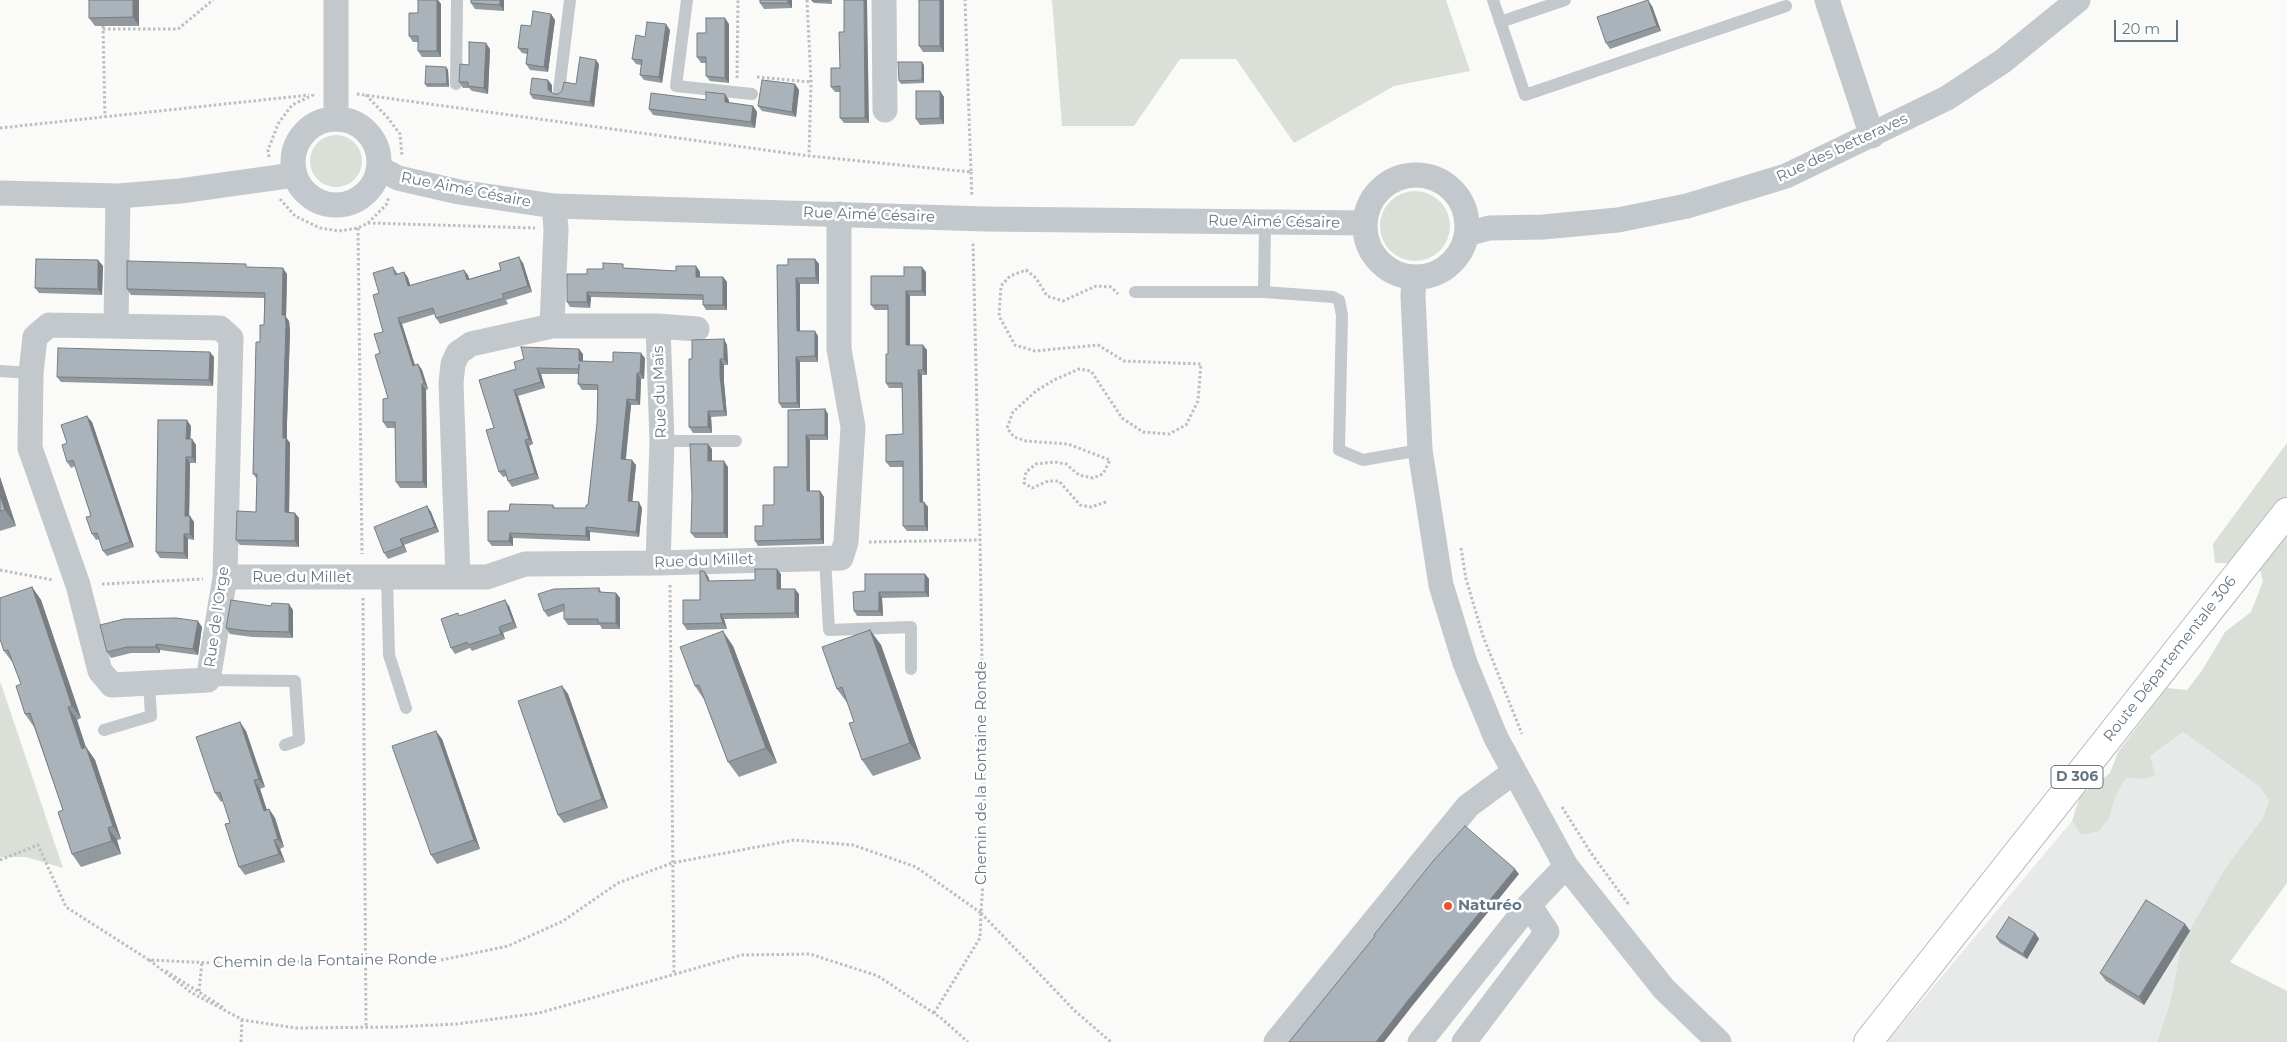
<!DOCTYPE html>
<html>
<head>
<meta charset="utf-8">
<style>
	body { margin:0 }
	#map { position:relative; width:2287px; height:1042px; overflow:hidden; background:#fafaf8; font-family:Montserrat,sans-serif }
	canvas { display:block }
	.scale { position:absolute; left:2114px; top:20px; width:64px; height:22px; box-sizing:border-box; border:2px solid #657683; border-top:0; padding-left:6px; font-size:15px; line-height:18px; white-space:nowrap; color:#657683; -webkit-text-stroke:4px #fff; paint-order:stroke }
</style>
</head>
<body>
<div id="map">
<canvas width="2287" height="1042"></canvas>
<div class="scale">20 m</div>
</div>
<script>
const c = document.querySelector('canvas').getContext('2d');
c.lineJoin = 'round';
function fill(path, color) { c.fillStyle = color; c.fill(path, 'evenodd'); }
const shape = rows => new Path2D(rows.map(r => 'M' + r).join(''));
function strokePath(path, color, width, dash) { c.strokeStyle = color; c.lineWidth = width; c.lineCap = dash ? 'butt' : 'round'; c.setLineDash(dash || []); c.stroke(path); }
function label(font, color, halo, rows, align = 'center') {
  c.font = font + ' Montserrat,sans-serif'; c.lineWidth = 5; c.setLineDash([]); c.textBaseline = 'middle'; c.strokeStyle = halo; c.fillStyle = color; for (const [text, x, y, turn = 0] of rows) {
    c.save(); c.translate(x, y); c.rotate((+turn || 0) * Math.PI / 180); c.textAlign = isNaN(turn) ? turn : align; if (halo) c.strokeText(text, 0, 0); c.fillText(text, 0, 0); c.restore();
  }
}
fill(shape([
	[2183,732,2260,787,2269,800,2263,818,2182,944,2169,1006,2157,1042,1887,1042,2072,821,2081,835,2109,818,2115,798,2126,778,2145,779,2150,756]
]), '#e8e9e9');
fill(shape([
	[1052,0,1446,0,1470,71,1394,86,1294,143,1236,59,1180,59,1134,126,1062,126],
	'310 161a26 26 0 1 1 52 0a26 26 0 1 1-52 0Z',
	'1380 226a35 35 0 1 1 70 0a35 35 0 1 1-70 0Z',
	[2287,443,2287,883,2230,962,2287,991,2287,1042,2157,1042,2169,1006,2182,944,2225,869,2263,818,2269,800,2260,787,2183,732,2150,756,2155,775,2145,779,2126,778,2115,798,2109,818,2099,831,2081,835,2072,821,2080,796,2110,773,2118,752,2167,688,2187,690,2201,672,2225,632,2251,612,2263,581,2258,563,2215,563,2213,544],
	[0,681,63,868,26,857,0,857]
]), '#dadfd7');
const primary = shape([
	[1868,1042,2287,512]
]);
strokePath(primary, '#b5babe', 30);
strokePath(shape([
	[807,0,811,82,809,156],
	[103,26,105,117],
	[103,29,178,29,213,0],
	[757,77,811,82],
	[737,78,738,0],
	[357,94,809,156,971,172,965,0],
	[366,95,388,118,400,134,402,156],
	[0,128,309,95],
	[269,157,268,150,278,124,292,105,313,95,313,93],
	[971,172,972,197],
	[280,199,295,216,320,228,339,231,358,228,368,223,386,205,389,197],
	[368,223,535,228],
	[358,228,362,554],
	[1106,502,1091,507,1080,505,1059,481,1048,481,1032,488,1024,483,1026,472,1036,464,1055,462,1066,464,1079,475,1093,478,1103,474,1110,460,1068,444,1026,441,1014,437,1007,428,1013,412,1036,391,1054,380,1079,369,1091,371,1122,418,1143,432,1169,434,1186,425,1198,401,1201,364,1124,361,1098,345,1035,351,1015,345,999,316,1001,286,1010,276,1026,270,1036,278,1047,296,1063,301,1096,286,1111,287,1118,294],
	[869,542,980,540,973,241],
	[1461,548,1466,579,1483,636,1522,734],
	[0,570,53,580],
	[102,584,203,579],
	[670,585,674,975],
	[363,598,366,1027],
	[1562,807,1591,853,1629,905],
	[0,860,38,845,66,907,149,960,255,965,318,960,432,962,508,946,563,921,618,883,672,863,794,840,853,845,916,867,981,913,985,847,980,540],
	[981,913,1075,1011,1111,1042],
	[149,960,192,993,243,1020,296,1028,393,1027,457,1024,539,1013,742,955,810,954,878,976,941,1018,968,1042],
	[166,971,224,1008],
	[199,991,202,962],
	[934,1013,980,938,981,914],
	[241,1042,242,1019]
]), '#bbbfc2', 3, [2.5, 2.5]);
strokePath(shape([
	[687,0,676,86,752,94],
	[1493,0,1525,95,1786,6],
	[1500,22,1565,0],
	[456,84,457,0],
	[559,91,570,0],
	[1135,292,1264,292,1333,297,1339,300,1342,315,1339,450,1363,460,1420,450],
	[1264,292,1265,222],
	[0,371,31,373],
	[662,441,736,441],
	[825,558,829,630,911,627,911,669],
	[387,578,389,655,406,708],
	[208,680,295,681,299,740,285,745],
	[104,730,151,716,149,683]
]), '#c3c8cc', 12);
strokePath(shape([
	[336,0,336,119],
	[884,0,885,110],
	[1827,0,1872,136],
	'293 162a43 43 0 1 1 86 0a43 43 0 1 1-86 0Z',
	[379,168,398,178,459,192,554,206,986,219,1365,223],
	'1365 226a51 51 0 1 1 102 0a51 51 0 1 1-102 0Z',
	[0,193,118,196,180,191,294,175],
	[1467,234,1489,228,1543,227,1618,220,1687,206,1786,176,1947,98,2003,61,2078,0],
	[1414,277,1413,296,1420,450,1441,585,1465,663,1496,738,1566,866,1664,989,1719,1042],
	[49,325,220,328,231,338,225,577,208,680,112,685,100,671,78,585,30,448,31,373,35,337,49,325],
	[116,326,118,196],
	[552,326,556,229,554,206],
	[658,326,697,329],
	[225,577,487,577,525,564,658,563,841,558,846,542,853,427,839,349,839,214],
	[458,577,451,383,453,364,458,353,471,344,552,326,658,326,662,441,658,563],
	[1276,1042,1468,806,1514,772],
	[1420,1042,1529,905,1566,866],
	[1464,1042,1547,932,1529,905]
]), '#c3c8cc', 25);
strokePath(primary, '#fff', 28);
fill(shape([
	[139,0,139,26,95,26,89,18],
	[418,0,438,0,441,4,441,57,422,57,418,51,418,42,413,42,409,36,418,13],
	[504,0,504,11,475,9,471,3],
	[792,0,792,8,764,9,760,3],
	[832,0,832,4,814,3,812,1],
	[919,0,944,0,944,52,923,52,919,46],
	[1652,6,1661,31,1610,49,1606,43],
	[551,14,555,20,548,72,530,70,526,64,527,54,522,53,518,48,531,26],
	[729,24,729,83,710,81,706,76,706,63,701,63,697,57,706,33],
	[670,30,662,83,644,80,640,75,641,65,636,64,632,59,645,37],
	[490,49,488,94,472,91,469,88,463,88,459,82,469,65],
	[599,64,594,107,533,99,530,94,552,85,552,92,554,94,558,94,576,84],
	[924,65,924,83,901,84,899,81],
	[446,67,448,70,449,87,427,87,425,84],
	[831,68,869,123,844,123,840,118,840,92,835,92,831,87],
	[795,84,799,90,796,117,762,111,758,106],
	[940,91,944,97,944,124,920,125,916,119],
	[706,100,729,100,729,103,753,106,757,112,755,128,653,115,649,109],
	[815,259,819,264,819,284,800,284,800,331,818,336,818,362,800,362,800,408,782,408,779,403,788,265],
	[98,260,103,266,102,295,39,293,35,288],
	[523,263,532,292,506,300,508,304,440,324,436,318,435,314,402,324,415,365,418,364,422,370,428,389,426,390,427,488,400,488,396,482,395,428,387,428,383,422,388,398,380,353,383,332,379,293,393,267,398,274,404,272,408,278,410,285,468,275,469,279],
	[696,266,700,272,700,277,723,277,727,282,727,310,706,310,703,305,703,300,591,297,590,308,570,307,567,302,587,274,627,268,676,271],
	[248,267,287,274,286,317,289,321,290,331,287,423,287,439,290,443,289,512,299,518,299,547,240,545,236,540,256,512,257,479,253,474,260,342,264,325,264,298,131,295,127,289],
	[926,272,926,296,910,296,910,345,927,350,927,375,922,375,922,414,923,502,924,502,928,507,928,531,907,531,903,526,903,467,890,467,886,462,903,434,902,388,889,388,886,383,888,354,888,310,875,310,871,305,904,276],
	[724,339,727,345,728,365,724,365,724,382,727,416,711,417,712,433,693,433,689,427],
	[583,354,583,361,613,362,645,358,644,379,641,379,640,405,631,405,626,459,636,465,632,501,642,508,639,537,590,532,590,541,513,538,513,546,492,546,488,541,509,511,553,505,555,508,586,508,588,505,597,423,597,390,582,390,578,384,579,374,541,374,545,388,518,396,533,444,529,446,539,479,512,487,508,481,506,476,503,477,499,472,494,428,479,380],
	[214,357,213,386,61,382,57,377],
	[825,409,828,414,828,440,810,440,810,491,820,491,824,497,824,544,758,546,755,541,763,526,774,505,788,467,788,410],
	[92,422,134,547,107,556,103,551,99,539,96,540,92,534,91,516,75,466,71,468,67,462,67,443],
	[191,426,190,439,192,439,196,445,196,463,190,463,189,516,194,522,194,540,188,539,188,559,160,558,156,552],
	[712,449,712,461,728,467,728,538,695,538,691,533],
	[0,477,16,526,0,531],
	[427,506,431,512,439,532,404,545,407,552,388,559,384,553],
	[781,574,781,589,799,594,799,618,724,619,727,629,687,630,683,624,700,600,708,576,709,581,755,580],
	[925,574,929,579,929,597,882,598,883,616,857,616,854,611,865,591],
	[32,587,41,600,81,718,77,720,86,747,95,760,121,839,117,840,121,854,81,867,72,854,63,810,34,727,25,714,21,684,13,663,4,651],
	[599,588,602,593,616,593,620,598,620,629,602,629,600,625,568,625,564,619,564,611,548,617,544,611],
	[509,606,517,628,503,633,505,639,472,651,470,648,455,654,451,648,459,616],
	[293,610,293,638,252,637,230,634,226,628],
	[202,627,198,655,160,650,160,653,131,653,111,658,107,652],
	[870,630,881,645,921,759,873,776,862,760,854,722,848,704,837,689],
	[733,646,777,763,739,777,728,762,705,701,695,686],
	[562,686,568,694,608,808,564,823,558,815],
	[246,731,265,787,260,789,267,810,269,809,275,818,284,847,280,849,285,862,245,875,239,867,230,823,223,801,221,802,215,793],
	[442,739,480,849,437,864,431,855],
	[2185,924,2190,931,2144,1005,2106,981,2100,973],
	[2035,933,2039,939,2027,959,2000,943,1996,937]
]), '#929a9f');
fill(shape([
	[133,0,139,0,139,26,133,17],
	[437,0,438,0,441,4,441,57,437,51],
	[500,0,504,0,504,11,500,5],
	[788,0,792,0,792,8,788,3],
	[864,0,867,0,869,123,865,118],
	[940,0,944,0,944,52,940,46],
	[1648,0,1652,6,1661,31,1657,26],
	[551,14,555,20,548,72,544,67],
	[725,18,729,24,729,83,725,78],
	[666,24,670,30,662,83,659,77],
	[486,43,490,49,488,94,484,88],
	[596,60,599,64,594,107,590,102],
	[922,62,924,65,924,83,922,80],
	[446,67,448,70,449,87,447,84],
	[548,80,552,85,552,95,548,90],
	[795,84,799,90,796,117,792,112],
	[940,91,944,97,944,124,940,118],
	[725,94,729,100,729,108,725,102],
	[753,106,757,112,755,128,751,122],
	[519,257,523,263,532,292,528,286],
	[815,259,819,264,819,284,816,278],
	[98,260,103,266,102,295,98,289],
	[696,266,700,272,700,282,696,277],
	[922,267,926,272,926,296,922,291],
	[283,268,287,274,286,317,289,321,290,331,287,423,287,439,290,443,289,518,285,512,283,438,282,315],
	[464,270,468,275,471,286,467,280],
	[404,272,408,278,412,291,408,286],
	[723,277,727,282,727,310,723,305],
	[796,278,800,284,800,336,797,331],
	[906,291,910,296,910,350,906,345],
	[587,292,591,297,590,308,587,302],
	[398,318,402,324,417,372,413,366],
	[815,331,818,336,818,362,815,356],
	[724,339,727,345,728,365,724,359],
	[923,345,927,350,927,375,923,370],
	[579,349,583,354,583,366,579,361],
	[210,352,214,357,213,386,209,380],
	[641,353,645,358,644,379,640,373],
	[796,357,800,362,800,408,797,403],
	[720,359,724,365,724,382,727,416,724,411,720,376],
	[418,364,422,370,428,389,424,383],
	[537,368,541,374,545,388,541,382],
	[918,370,922,375,923,507,920,502],
	[637,373,641,379,640,405,636,400],
	[422,384,426,390,427,488,423,482],
	[514,390,518,396,533,444,529,439],
	[627,399,631,405,625,464,621,459],
	[825,409,828,414,828,440,825,435],
	[708,411,711,417,712,433,708,427],
	[87,416,92,422,134,547,130,542],
	[187,420,191,426,190,445,186,439],
	[806,435,810,440,810,497,807,491],
	[192,439,196,445,196,463,192,457],
	[525,440,529,446,539,479,535,473],
	[708,444,712,449,712,467,708,461],
	[186,457,190,463,189,522,185,516],
	[632,460,636,465,632,506,628,501],
	[724,461,728,467,728,538,724,533],
	[0,477,16,526,5,510,0,495],
	[820,491,824,497,824,544,821,539],
	[639,502,642,508,639,537,636,532],
	[924,502,928,507,928,531,925,526],
	[427,506,431,512,439,532,435,527],
	[295,513,299,518,299,547,295,541],
	[190,516,194,522,194,540,190,534],
	[586,527,590,532,590,541,586,536],
	[510,533,513,538,513,546,509,541],
	[184,534,188,539,188,559,184,553],
	[400,539,404,545,407,552,403,546],
	[777,569,781,574,781,594,777,589],
	[704,571,708,576,711,586,708,581],
	[925,574,929,579,929,597,925,592],
	[32,587,41,600,81,718,72,706],
	[795,589,799,594,799,618,795,613],
	[879,592,882,598,883,616,879,611],
	[616,593,620,598,620,629,616,623],
	[505,600,509,606,517,628,513,622],
	[289,604,293,610,293,638,289,632],
	[720,614,724,619,727,629,723,623],
	[198,621,202,627,198,655,193,649],
	[499,627,503,633,505,639,501,634],
	[870,630,881,645,921,759,910,743],
	[723,631,733,646,777,763,766,748],
	[156,644,160,650,160,653,156,647],
	[562,686,568,694,608,808,602,799],
	[68,707,77,720,90,761,82,749],
	[240,722,246,731,265,787,259,779],
	[436,731,442,739,480,849,474,840],
	[86,747,95,760,121,839,113,826],
	[254,780,260,789,270,820,264,811],
	[269,809,275,818,284,847,278,839],
	[108,828,117,840,121,854,112,841],
	[274,840,280,849,285,862,279,854],
	[1515,869,1519,874,1413,1005,1384,1042,1376,1042,1409,999],
	[2185,924,2190,931,2144,1005,2139,997],
	[2035,933,2039,939,2027,959,2023,954]
]), '#777d82');
const building = shape([
	[89,0,133,0,133,17,89,18,89,0],
	[418,0,437,0,437,51,418,51,418,36,409,36,409,13,418,13,418,0],
	[471,0,500,0,500,5,471,3,471,0],
	[760,0,788,0,788,3,760,3,760,0],
	[812,0,830,0,830,1,812,1,812,0],
	[844,0,864,0,865,118,840,118,840,86,831,87,831,68,840,68,839,32,844,32,844,0],
	[919,0,940,0,940,46,919,46,919,0],
	[1648,0,1657,26,1606,43,1597,17,1648,0],
	[533,11,551,14,544,67,526,64,528,49,518,48,521,25,531,26,533,11],
	[706,18,725,18,725,78,706,76,706,57,697,57,697,33,706,33,706,18],
	[647,22,666,24,659,77,640,75,642,60,632,59,636,35,645,37,647,22],
	[469,42,486,43,484,88,468,86,468,82,459,82,460,64,469,65,469,42],
	[580,57,596,60,590,102,530,94,532,78,548,80,548,90,554,94,558,94,562,91,564,82,576,84,580,57],
	[898,62,922,62,922,80,899,81,898,62],
	[426,66,446,67,447,84,425,84,426,66],
	[762,80,795,84,792,112,758,106,762,80],
	[916,91,940,91,940,118,916,119,916,91],
	[706,92,725,94,725,102,753,106,751,122,649,109,651,93,706,100,706,92],
	[519,257,528,286,502,294,504,298,436,318,433,308,398,318,413,366,418,364,424,383,422,384,423,482,396,482,395,422,383,422,383,399,388,398,375,355,380,353,374,334,383,332,373,295,379,293,373,273,393,267,395,275,404,272,408,286,464,270,467,280,501,270,499,263,519,257],
	[36,259,98,260,98,289,35,288,36,259],
	[788,259,815,259,816,278,796,278,797,331,815,331,815,356,796,357,797,403,779,403,777,265,788,265,788,259],
	[127,261,246,264,246,267,283,268,282,315,285,315,286,325,283,418,283,438,286,438,285,512,295,513,295,541,236,540,237,511,256,512,257,474,253,474,256,342,260,342,260,325,264,325,265,293,127,289,127,261],
	[603,263,623,264,623,268,676,271,676,266,696,266,696,277,723,277,723,305,703,305,703,295,587,292,587,302,567,302,567,274,587,274,587,269,603,269,603,263],
	[904,267,922,267,922,291,906,291,906,345,923,345,923,370,918,370,919,409,920,502,924,502,925,526,903,526,903,461,886,462,886,435,903,434,902,383,886,383,886,354,888,354,888,305,871,305,871,276,904,276,904,267],
	[724,339,724,359,720,359,720,376,724,411,708,411,708,427,689,427,689,359,692,359,692,340,724,339],
	[521,347,579,349,579,361,613,362,613,352,641,353,640,373,637,373,636,400,627,399,621,459,632,460,628,501,639,502,636,532,586,527,586,536,510,533,509,541,488,541,488,511,509,511,510,504,553,505,553,508,586,508,586,505,588,505,597,423,598,385,578,384,579,364,579,369,537,368,541,382,514,390,529,439,525,440,535,473,508,481,505,470,499,472,486,430,494,428,479,380,516,369,514,362,524,359,521,347],
	[58,348,210,352,209,380,57,377,58,348],
	[825,409,825,435,806,435,807,491,820,491,821,539,755,541,755,526,763,526,763,505,774,505,774,467,788,467,788,410,825,409],
	[87,416,130,542,103,551,97,533,92,534,86,517,91,516,73,460,67,462,62,445,67,443,61,425,87,416],
	[158,420,187,420,186,439,192,439,192,457,186,457,185,516,190,516,190,534,184,534,184,553,156,552,158,420],
	[690,444,708,444,708,461,724,461,724,533,691,533,692,496,690,444],
	[0,495,5,510,0,511,0,495],
	[427,506,435,527,400,539,403,546,384,553,374,527,427,506],
	[755,569,777,569,777,589,795,589,795,613,720,614,723,623,683,624,683,600,700,600,700,571,704,571,708,581,755,580,755,569],
	[865,574,925,574,925,592,879,592,879,611,854,611,853,592,865,591,865,574],
	[32,587,72,706,68,707,82,749,86,747,113,826,108,828,112,841,72,854,58,812,63,810,30,713,25,714,16,686,21,684,8,650,4,651,0,639,0,598,32,587],
	[599,588,599,592,616,593,616,623,598,623,598,619,564,619,564,604,544,611,538,594,554,589,599,588],
	[231,600,271,606,272,603,289,604,289,632,248,631,226,628,231,600],
	[505,600,513,622,499,627,501,634,468,645,467,642,451,648,441,619,458,613,459,616,505,600],
	[176,618,198,621,193,649,156,644,156,647,127,647,107,652,100,625,124,619,176,618],
	[870,630,910,743,862,760,849,723,854,722,842,687,837,689,822,647,870,630],
	[723,631,766,748,728,762,699,685,695,686,680,647,723,631],
	[562,686,602,799,558,815,518,701,562,686],
	[240,722,259,779,254,780,264,811,269,809,278,839,274,840,279,854,239,867,225,824,230,823,220,792,215,793,196,737,240,722],
	[436,731,474,840,431,855,392,746,436,731],
	[1465,826,1515,869,1409,999,1376,1042,1289,1042,1375,936,1374,935,1434,860,1465,826],
	[2146,900,2185,924,2139,997,2100,973,2146,900],
	[2009,917,2035,933,2023,954,1996,937,2009,917]
]);
fill(building, '#aab3b9');
strokePath(building, '#777d82', 1);
for (const [x, y, r, color] of [
	[1448,906,5,"#e4572e"]
]) { const dot = new Path2D(); dot.arc(x, y, r, 0, 2 * Math.PI); c.fillStyle = color; c.fill(dot); strokePath(dot, '#fff', 2); }
for (const [x, y, w] of [
	[2077,777,52]
]) { const box = new Path2D(); box.roundRect(x - w / 2, y - 11.5, w, 23, 4); c.fillStyle = '#fff'; c.fill(box); strokePath(box, '#657683', 1); }
label('bold 14px', '#657683', null, [
	["D 306",2077,777]
]);
label('15px', '#657683', '#fff', [
	["Rue des betteraves",1842,148,-25],
	["Rue Aimé Césaire",466,190,11],
	["Rue Aimé Césaire",869,215,2],
	["Rue Aimé Césaire",1274,222,1],
	["Rue du Maïs",660,392,-92],
	["Rue du Millet",704,561,-2],
	["Rue du Millet",302,578],
	["Rue de l'Orge",217,617,-82],
	["Route Départementale 306",2170,659,-52],
	["Chemin de la Fontaine Ronde",982,773,-90],
	["Chemin de la Fontaine Ronde",325,961,-1]
]);
label('bold 15px', '#657683', '#fff', [
	["Naturéo",1458,906]
], 'left');
</script>
</body>
</html>
